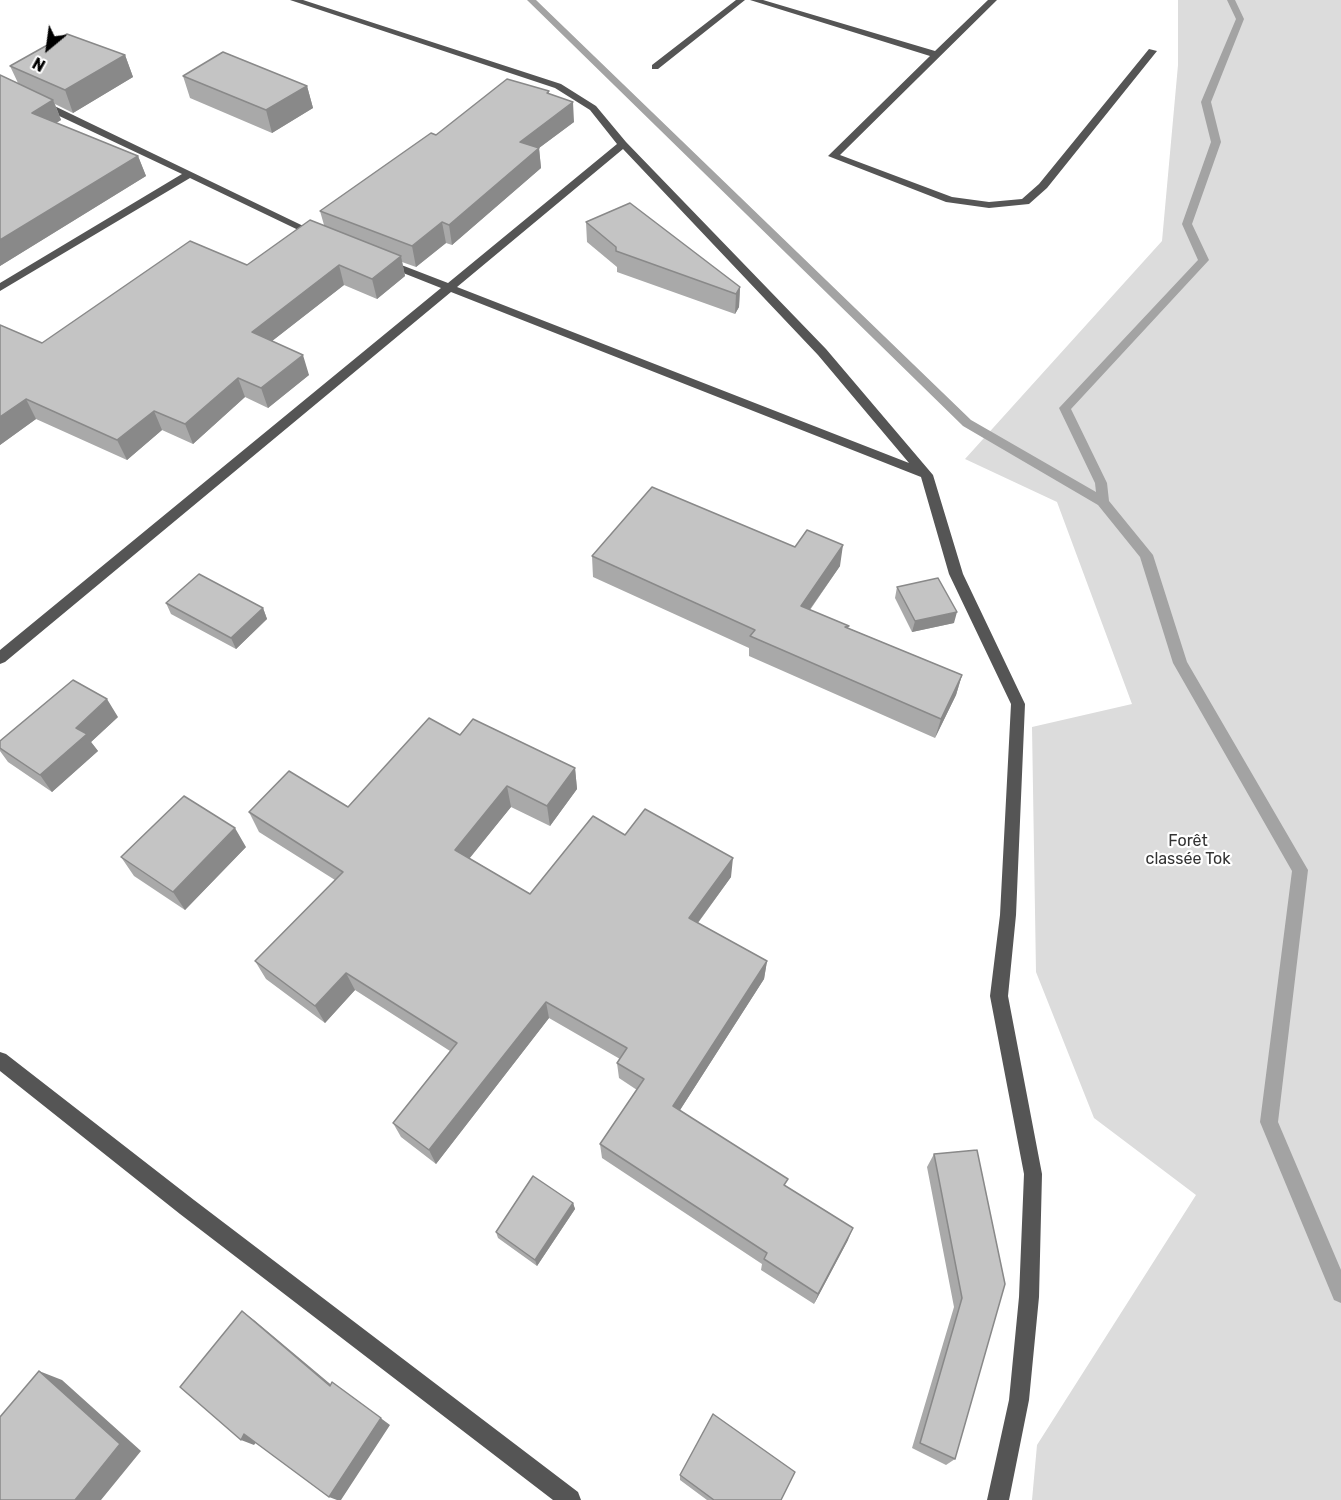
<!DOCTYPE html>
<html>
<head>
<meta charset="utf-8">
<style>
	body { margin:0 }
	#map { position:relative; width:1341px; height:1500px; overflow:hidden; background:#fff; font-family:Rubik,sans-serif }
	canvas { display:block }
	.north { position:absolute; left:18px; top:18px; width:60px; height:60px; -webkit-text-stroke:4px #fff; paint-order:stroke; rotate:209deg; font-size:16px; font-weight:700; line-height:24px; text-align:center; color:#000 }
	.north::after { content:''; display:block; margin:auto; width:21px; height:27px; background:#000; clip-path:polygon(50% 0,100% 100%,50% 72%,0 100%) }
</style>
</head>
<body>
<div id="map">
<canvas width="1341" height="1500"></canvas>
<div class="north">N</div>
</div>
<script>
const c = document.querySelector('canvas').getContext('2d');
c.lineJoin = 'round';
function fill(path, color) { c.fillStyle = color; c.fill(path, 'evenodd'); }
const shape = rows => new Path2D(rows.map(r => 'M' + r).join(''));
function strokePath(path, color, width, dash) { c.strokeStyle = color; c.lineWidth = width; c.lineCap = dash ? 'butt' : 'round'; c.setLineDash(dash || []); c.stroke(path); }
function label(font, color, halo, rows, align = 'center') {
  c.font = font + ' Rubik,sans-serif'; c.lineWidth = 4.5; c.setLineDash([]); c.textBaseline = 'middle'; c.strokeStyle = halo; c.fillStyle = color; for (const [text, x, y, turn = 0] of rows) {
    c.save(); c.translate(x, y); c.rotate((+turn || 0) * Math.PI / 180); c.textAlign = isNaN(turn) ? turn : align; if (halo) c.strokeText(text, 0, 0); c.fillText(text, 0, 0); c.restore();
  }
}
fill(shape([
	[1178,0,1341,0,1341,1500,1032,1500,1037,1445,1196,1195,1094,1118,1036,972,1032,727,1132,704,1057,502,965,459,1162,241,1178,65]
]), '#dcdcdc');
fill(shape([
	[527,0,536,0,971,420,1096,492,1095,483,1059,408,1198,260,1182,224,1211,142,1201,102,1236,19,1227,0,1235,0,1244,19,1211,102,1221,142,1192,224,1209,260,1071,409,1107,483,1109,501,1153,555,1187,662,1308,870,1278,1122,1341,1270,1341,1303,1334,1300,1260,1122,1292,871,1173,663,1140,557,1098,505,963,426,527,0]
]), '#a3a3a3');
fill(shape([
	[290,0,303,0,561,84,596,106,626,142,826,349,933,475,963,574,1025,704,1016,915,1008,996,1042,1174,1039,1297,1029,1400,1009,1500,987,1500,1009,1400,1019,1297,1024,1174,990,996,1000,915,1011,704,949,574,921,477,451,292,5,662,0,664,0,650,441,288,383,265,383,261,391,261,448,283,617,144,590,110,555,88,290,0],
	[623,149,818,355,909,463,457,287,623,149],
	[736,0,745,0,658,69,652,69,652,65,736,0],
	[750,0,763,0,935,51,988,0,997,0,840,155,952,197,989,202,1022,199,1039,184,1149,49,1157,51,1047,188,1029,204,989,208,946,202,828,156,930,56,750,0],
	[0,82,42,100,322,235,321,237,313,237,190,178,0,291,0,283,182,174,0,88,0,82],
	[0,1052,6,1054,194,1200,578,1492,581,1500,553,1500,180,1214,0,1071,0,1052]
]), '#555');
fill(shape([
	[125,55,133,77,73,113,55,104,61,120,56,123,138,156,146,176,0,266,0,75,18,83,10,66],
	[183,76,307,86,313,108,272,133,190,98],
	[549,91,549,94,574,122,539,148,541,168,452,245,446,243,416,267,402,262,405,276,377,299,344,285,272,341,309,375,268,408,245,397,193,444,162,430,127,460,36,419,0,445,0,325,42,343,247,265,324,225,320,211,436,135],
	[586,222,740,287,739,307,735,314,617,272,617,267,587,242],
	[592,556,840,566,810,610,849,626,848,628,962,675,956,695,935,738,749,656,749,648,593,577],
	[897,587,954,623,912,632,895,598],
	[166,603,263,608,267,619,236,649,171,614],
	[118,717,91,742,98,751,52,792,8,762,0,751,0,741],
	[460,735,575,768,577,789,550,826,511,807,469,858,530,894,625,835,731,877,698,923,767,961,764,979,680,1110,786,1186,848,1240,814,1304,761,1270,762,1264,602,1158,600,1144,637,1090,619,1078,617,1063,620,1059,549,1018,436,1164,401,1137,393,1123,450,1051,355,990,325,1023,266,979,255,961,335,880,259,832,249,812,348,807],
	[246,847,185,910,134,876,121,857],
	[977,1150,955,1459,946,1465,912,1448,954,1307,927,1167,934,1154],
	[573,1203,575,1209,537,1266,498,1238,496,1232],
	[680,1475,781,1500,707,1500,680,1480]
]), '#a9a9a9');
fill(shape([
	[125,55,133,77,73,113,65,90],
	[307,86,313,108,272,133,266,110],
	[53,100,61,120,40,133,32,113],
	[573,102,574,122,539,148,541,168,452,245,449,225,520,142],
	[138,156,146,176,0,266,0,240],
	[442,222,446,243,416,267,412,246],
	[401,256,405,276,377,299,372,279],
	[339,265,344,285,258,352,252,332],
	[740,287,739,307,735,314,736,294],
	[303,355,309,375,268,408,261,388],
	[238,378,245,397,193,444,185,424],
	[26,399,36,419,0,445,0,417],
	[154,411,162,430,127,460,117,440],
	[843,545,840,566,798,626,801,606],
	[263,608,267,619,236,649,231,638],
	[957,612,954,623,912,632,915,621],
	[962,675,956,695,935,738,941,719],
	[107,699,118,717,91,742,98,751,52,792,40,775,76,728],
	[575,768,577,789,550,826,547,806],
	[507,786,511,807,461,869,455,850],
	[235,828,246,847,185,910,173,892],
	[733,858,731,877,688,936,689,918],
	[767,961,764,979,673,1121,673,1106],
	[346,973,355,990,325,1023,315,1006],
	[546,1002,549,1018,436,1164,429,1150],
	[573,1203,575,1209,537,1266,535,1260],
	[853,1228,848,1240,814,1304,818,1294],
	[242,1311,254,1320,341,1393,330,1386],
	[39,1371,62,1380,141,1451,101,1500,75,1500],
	[332,1382,390,1425,341,1500,337,1500,329,1497],
	[244,1434,258,1440,254,1445,241,1440]
]), '#898989');
const building = shape([
	[67,34,125,55,65,90,10,66,67,34],
	[223,52,307,86,266,110,183,76,223,52],
	[0,75,53,100,32,113,138,156,0,240,0,75],
	[507,79,549,91,547,93,573,102,520,142,539,148,449,225,442,222,412,246,320,211,431,133,436,135,507,79],
	[630,203,740,287,736,294,616,251,616,247,586,222,630,203],
	[310,220,401,256,372,279,339,265,252,332,303,355,261,388,238,378,185,424,154,411,117,440,26,399,0,417,0,325,42,343,190,241,247,265,310,220],
	[652,487,795,547,807,530,843,545,801,606,849,626,845,627,962,675,941,719,750,636,755,630,592,556,652,487],
	[199,574,263,608,231,638,166,603,199,574],
	[938,578,957,612,915,621,897,587,938,578],
	[73,680,107,699,76,728,87,734,40,775,0,748,0,741,73,680],
	[429,718,460,735,473,719,575,768,547,806,507,786,455,850,530,894,593,816,625,835,645,809,733,858,689,918,767,961,673,1106,788,1179,784,1185,853,1228,818,1294,764,1259,767,1253,600,1144,644,1079,617,1063,627,1048,546,1002,429,1150,393,1123,457,1043,346,973,315,1006,255,961,343,872,249,812,289,771,348,807,429,718],
	[184,796,235,828,173,892,121,857,184,796],
	[977,1150,1005,1284,955,1459,920,1443,962,1298,934,1154,977,1150],
	[533,1176,573,1203,535,1260,496,1232,533,1176],
	[242,1311,330,1386,332,1382,381,1418,329,1497,244,1434,241,1440,180,1387,242,1311],
	[39,1371,120,1444,75,1500,0,1500,0,1417,39,1371],
	[713,1414,795,1472,781,1500,714,1500,680,1475,713,1414]
]);
fill(building, '#c4c4c4');
strokePath(building, '#898989', 1.5);
label('16px', '#333', '#fff', [
	["Forêt",1188,841],
	["classée Tok",1188,859]
]);
</script>
</body>
</html>
